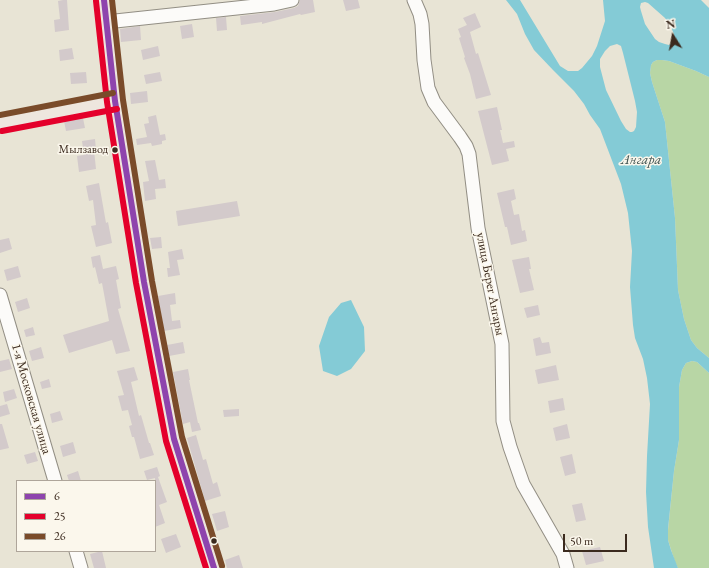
<!DOCTYPE html>
<html>
<head>
<meta charset="utf-8">
<style>
	body { margin:0 }
	#map { position:relative; width:709px; height:568px; overflow:hidden; background:#e8e4d5; font-family:"EB Garamond",serif }
	canvas { display:block }
	.legend { position:absolute; left:16px; top:480px; width:140px; height:72px; box-sizing:border-box; background:#fbf7ec; border:1px solid #aea59a; margin:0; padding:5px 7px; list-style:none; font-size:12px; color:#3b2a1e }
	.legend li { display:flex; align-items:center; gap:8px; height:20px }
	.legend b { width:20px; border:1px solid #aea59a }
	.north { position:absolute; left:653px; top:16px; width:40px; height:40px; -webkit-text-stroke:3px #fbf7ec; paint-order:stroke; rotate:349deg; font-size:11px; font-weight:700; line-height:16px; text-align:center; color:#3b2a1e }
	.north::after { content:''; display:block; margin:auto; width:14px; height:18px; background:#3b2a1e; clip-path:polygon(50% 0,100% 100%,50% 72%,0 100%) }
	.scale { position:absolute; left:563px; top:534px; width:64px; height:18px; box-sizing:border-box; border:2px solid #3b2a1e; border-top:0; padding-left:5px; font-size:12px; line-height:14px; white-space:nowrap; color:#3b2a1e; -webkit-text-stroke:3px #fbf7ec; paint-order:stroke }
</style>
</head>
<body>
<div id="map">
<canvas width="709" height="568"></canvas>
<ul class="legend">
<li><b style="height:5px;background:#8e44ad"></b>6</li>
<li><b style="height:5px;background:#e4002b"></b>25</li>
<li><b style="height:5px;background:#7a4b2a"></b>26</li>
</ul>
<div class="north">N</div>
<div class="scale">50 m</div>
</div>
<script>
const c = document.querySelector('canvas').getContext('2d');
c.lineJoin = 'round';
function fill(path, color) { c.fillStyle = color; c.fill(path, 'evenodd'); }
const shape = rows => new Path2D(rows.map(r => 'M' + r).join(''));
function strokePath(path, color, width, dash) { c.strokeStyle = color; c.lineWidth = width; c.lineCap = dash ? 'butt' : 'round'; c.setLineDash(dash || []); c.stroke(path); }
function label(font, color, halo, rows, align = 'center') {
  c.font = font + ' "EB Garamond",serif'; c.lineWidth = 3; c.setLineDash([]); c.textBaseline = 'middle'; c.strokeStyle = halo; c.fillStyle = color; for (const [text, x, y, turn = 0] of rows) {
    c.save(); c.translate(x, y); c.rotate((+turn || 0) * Math.PI / 180); c.textAlign = isNaN(turn) ? turn : align; if (halo) c.strokeText(text, 0, 0); c.fillText(text, 0, 0); c.restore();
  }
}
fill(shape([
	[657,60,662,60,669,61,696,71,709,77,709,358,697,348,691,340,684,319,678,290,675,218,665,122,652,82,650,73,651,65,653,62],
	[692,361,697,362,709,373,709,568,678,568,675,562,668,540,668,530,674,471,679,440,679,387,682,370,686,363]
]), '#b8d6a5');
fill(shape([
	[506,0,520,0,560,66,568,71,578,71,582,68,592,56,597,46,605,21,603,0,701,0,709,8,709,77,696,71,669,61,662,60,657,60,653,62,651,65,650,73,652,82,665,122,675,218,678,290,684,319,691,340,697,348,709,358,709,373,697,362,692,361,686,363,682,370,679,387,679,440,674,471,668,529,668,540,671,550,678,568,654,568,648,527,646,492,647,456,650,404,647,378,643,359,635,338,633,325,630,287,632,251,628,213,621,184,600,129,590,115,584,104,574,91,553,70,534,50,525,34,517,14],
	[645,2,648,3,665,18,670,25,674,34,674,39,673,42,669,45,665,44,659,42,655,39,645,24,641,11,640,7,641,3],
	[617,44,621,46,623,53,635,101,637,112,636,127,634,131,632,132,630,132,626,129,621,121,606,90,600,67,600,59,605,51,610,46],
	[351,300,364,327,365,351,351,369,337,376,323,371,319,346,329,317,341,303]
]), '#84cbd6');
fill(shape([
	[63,0,67,0,69,30,55,32,54,20,60,19,58,1],
	[300,0,313,0,315,12,301,15,300,14,262,24,262,22,241,25,240,16,275,12,294,8,298,6],
	[343,0,358,0,360,8,346,11],
	[475,13,481,27,470,32,476,54,478,53,491,95,476,99,470,74,464,58,465,57,459,38,461,37,458,29,467,25,463,18],
	[226,17,227,30,217,31,216,18],
	[192,24,194,37,182,39,180,26],
	[140,26,141,40,121,42,120,29],
	[158,46,160,56,143,60,141,50],
	[72,48,74,59,60,61,59,50],
	[86,72,87,83,71,84,70,73],
	[160,72,162,81,146,84,144,75],
	[147,91,148,102,131,104,130,93],
	[497,107,502,130,500,130,503,143,514,141,515,147,506,149,509,161,492,165,478,111],
	[156,115,160,135,165,134,166,140,162,141,162,144,152,146,151,143,137,145,136,139,147,137,144,124,149,123,148,117],
	[83,118,85,128,66,131,64,121],
	[95,139,96,150,94,150,96,169,79,172,77,156,84,155,82,141],
	[155,160,159,180,165,179,166,188,155,189,156,199,145,201,143,182,149,181,145,161],
	[99,183,106,223,108,222,112,243,96,247,91,226,96,225,93,200,89,201,86,186],
	[514,189,516,199,511,201,514,215,519,214,522,231,525,230,527,241,511,245,507,227,505,227,497,193],
	[237,201,240,216,178,226,176,211],
	[161,237,162,248,152,249,150,238],
	[9,238,12,249,0,253,0,240],
	[182,249,184,259,177,260,180,275,168,277,167,268,170,268,168,252],
	[100,255,103,269,116,266,119,279,116,280,121,308,118,309,130,351,116,354,112,340,69,353,63,335,109,321,102,283,99,284,95,267,93,268,91,257],
	[529,257,531,269,529,269,534,290,520,293,512,260],
	[18,266,21,277,7,281,4,270],
	[175,293,176,304,170,305,172,321,180,320,181,328,164,331,158,296],
	[27,298,30,308,18,312,15,302],
	[538,305,540,315,527,318,524,308],
	[33,327,35,335,26,337,24,330],
	[540,337,542,343,549,342,551,353,536,356,533,339],
	[183,342,185,353,169,356,167,345],
	[41,347,44,358,32,361,29,351],
	[9,359,12,369,0,372,0,361],
	[556,365,559,380,538,384,535,370],
	[134,367,138,380,131,382,139,416,141,415,149,443,150,443,154,455,140,459,134,437,132,437,129,426,132,425,128,410,122,411,118,396,124,395,117,371],
	[188,369,190,380,189,380,198,423,199,423,201,430,192,432,190,422,183,424,173,372],
	[49,379,51,387,42,389,40,382],
	[14,389,17,398,5,402,3,392],
	[563,398,565,410,550,413,548,401],
	[7,404,10,414,0,417,0,406],
	[239,409,239,416,224,417,223,410],
	[60,411,63,420,52,423,50,414],
	[0,424,2,424,9,448,0,450],
	[567,424,570,438,556,441,553,428],
	[196,435,203,460,206,459,213,484,217,482,221,496,205,501,187,438],
	[73,442,76,453,63,457,60,446],
	[35,452,38,461,27,464,24,455],
	[572,454,576,473,565,476,560,457],
	[157,467,160,476,158,477,167,502,159,505,165,523,155,527,155,478,147,480,144,471],
	[78,471,81,481,69,481,67,475],
	[582,503,586,520,576,522,572,505],
	[225,511,229,527,217,531,212,514],
	[176,534,181,547,166,553,161,539],
	[600,547,604,561,586,565,582,551],
	[102,551,106,568,94,568,90,554],
	[239,555,243,568,227,568,225,560]
]), '#d3cacb');
const minor = shape([
	[414,0,420,14,422,24,424,60,428,88,434,102,460,137,466,146,469,154,478,228,502,344,503,421,510,447,523,484,563,554,567,568],
	[106,22,274,4,292,0],
	[0,295,55,481],
	[76,551,81,568]
]);
const major = shape([
	[104,0,115,101,144,282,174,439,214,568],
	[0,123,115,101]
]);
strokePath(minor, '#928e84', 15);
strokePath(major, '#928e84', 18);
strokePath(minor, '#fcfbf9', 13);
strokePath(major, '#eee6de', 16);
strokePath(shape([
	[104,0,115,101,144,282,174,439,214,568]
]), '#8e44ad', 6);
strokePath(shape([
	[96,1,107,102,136,283,166,441,206,568],
	[2,131,117,109]
]), '#e4002b', 6);
strokePath(shape([
	[112,0,123,100,152,281,182,437,222,566],
	[0,115,113,93]
]), '#7a4b2a', 6);
for (const [x, y, r, color] of [
	[115,150,3.5,"#3b2a1e"],
	[214,541,3.5,"#3b2a1e"]
]) { const dot = new Path2D(); dot.arc(x, y, r, 0, 2 * Math.PI); c.fillStyle = color; c.fill(dot); strokePath(dot, '#fbf7ec', 1.5); }
label('12px', '#3b2a1e', '#fbf7ec', [
	["Мылзавод",108,150]
], 'right');
label('13px', '#3b2a1e', '#fbf7ec', [
	["улица Берег Ангары",490,284,79],
	["1-я Московская улица",31,399,74]
]);
label('italic 14px', '#445755', '#fbf7ec', [
	["Ангара",641,160]
]);
</script>
</body>
</html>
